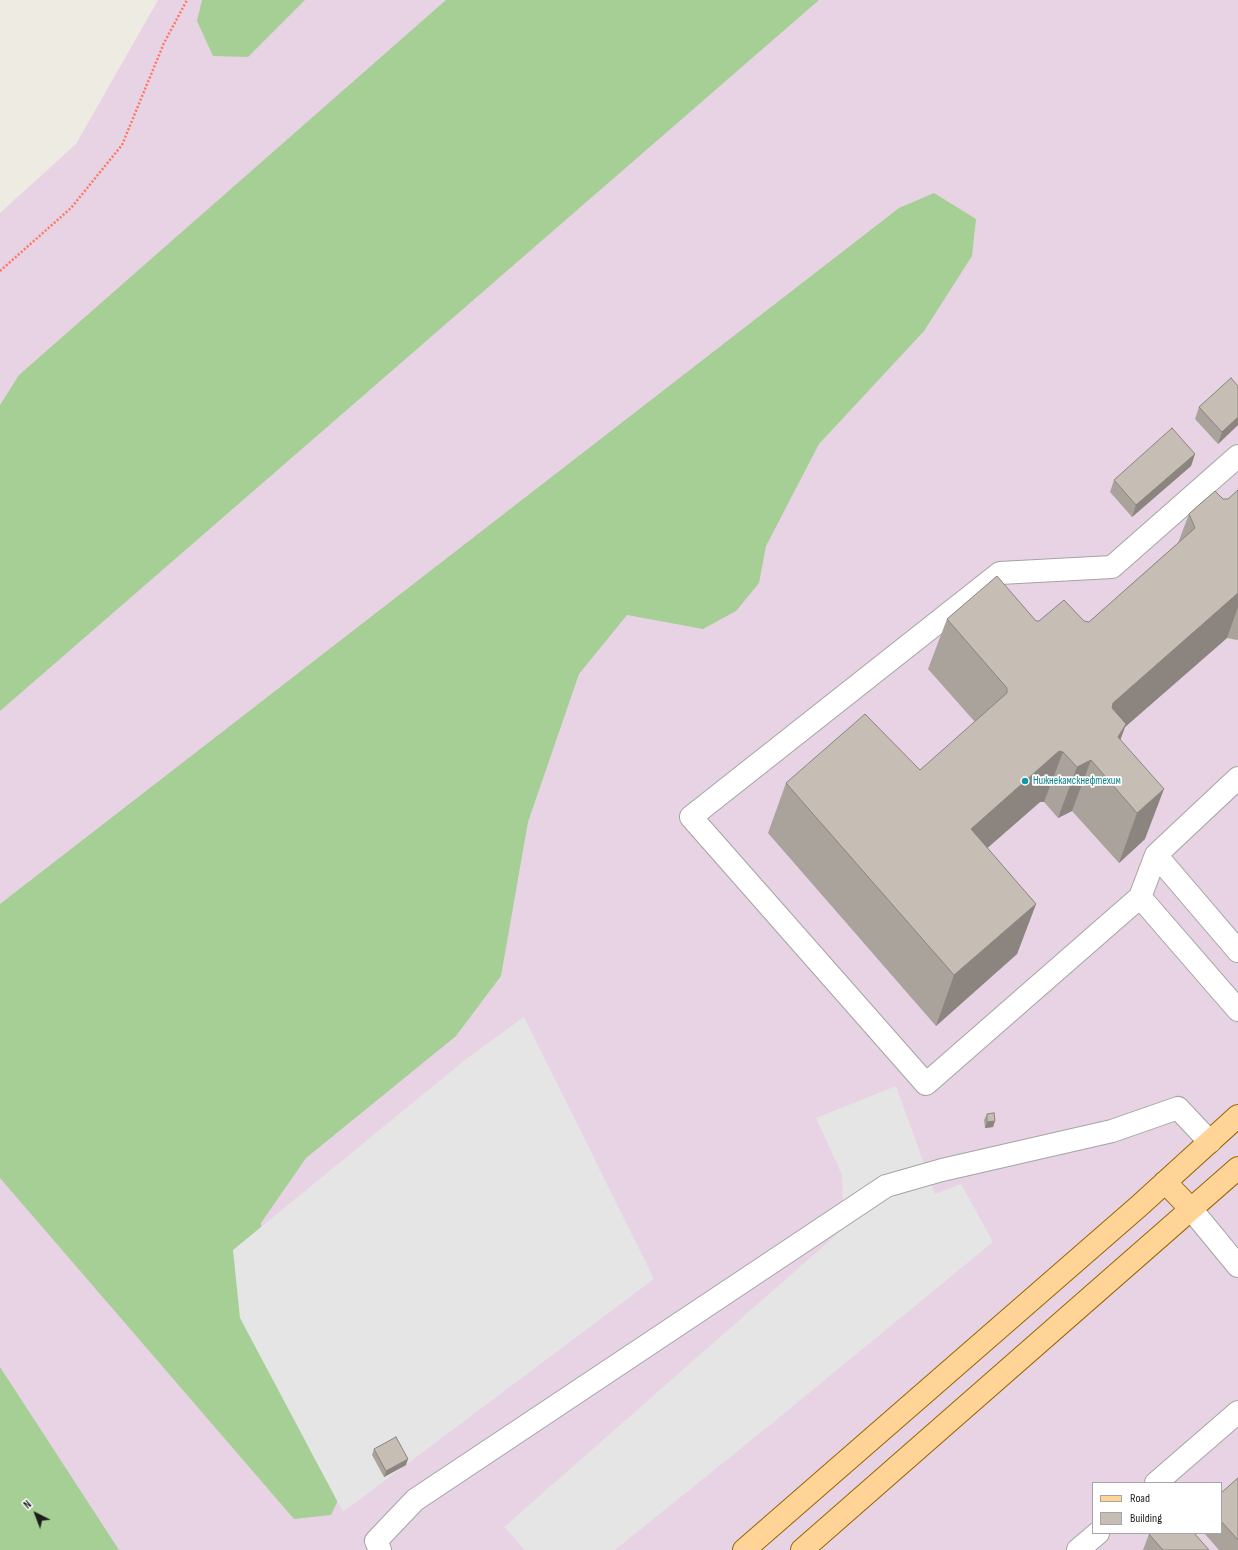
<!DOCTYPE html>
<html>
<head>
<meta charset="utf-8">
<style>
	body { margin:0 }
	#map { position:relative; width:1238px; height:1550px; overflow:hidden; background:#eeebe2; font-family:"Sofia Sans Condensed",sans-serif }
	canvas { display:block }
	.legend { position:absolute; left:1092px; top:1482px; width:130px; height:52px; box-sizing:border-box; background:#fff; border:1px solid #a5a5a5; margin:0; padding:5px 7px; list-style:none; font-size:12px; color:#1d1d1d }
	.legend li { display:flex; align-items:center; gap:8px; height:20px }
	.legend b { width:20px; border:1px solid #a5a5a5 }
	.north { position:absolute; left:16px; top:1494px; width:40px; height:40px; -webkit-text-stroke:3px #fff; paint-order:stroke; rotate:318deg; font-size:11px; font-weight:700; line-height:16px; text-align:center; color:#1d1d1d }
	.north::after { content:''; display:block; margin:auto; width:14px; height:18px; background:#1d1d1d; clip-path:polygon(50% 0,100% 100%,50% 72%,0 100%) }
</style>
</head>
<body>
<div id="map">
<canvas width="1238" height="1550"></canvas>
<ul class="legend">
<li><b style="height:5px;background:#ffd496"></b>Road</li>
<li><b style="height:11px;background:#c6bdb5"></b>Building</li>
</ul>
<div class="north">N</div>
</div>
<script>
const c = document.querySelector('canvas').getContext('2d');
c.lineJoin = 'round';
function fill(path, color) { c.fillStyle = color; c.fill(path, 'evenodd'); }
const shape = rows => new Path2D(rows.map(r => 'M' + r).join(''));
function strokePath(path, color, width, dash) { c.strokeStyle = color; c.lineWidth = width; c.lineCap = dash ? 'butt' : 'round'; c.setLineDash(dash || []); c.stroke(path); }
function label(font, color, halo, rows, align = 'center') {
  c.font = font + ' "Sofia Sans Condensed",sans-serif'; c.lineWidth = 3.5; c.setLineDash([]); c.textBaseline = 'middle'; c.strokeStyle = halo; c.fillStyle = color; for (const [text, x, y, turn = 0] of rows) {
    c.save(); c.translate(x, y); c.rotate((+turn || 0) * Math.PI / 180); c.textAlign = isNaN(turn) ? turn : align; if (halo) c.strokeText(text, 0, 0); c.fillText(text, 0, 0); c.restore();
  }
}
fill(shape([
	[158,0,1238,0,1238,1550,0,1550,0,213,76,144],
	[1093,1483,1221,1483,1221,1533,1093,1533]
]), '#e8d3e4');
fill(shape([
	[202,0,305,0,248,57,213,56,197,21],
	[446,0,819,0,0,711,0,405,19,375],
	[934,193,976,219,972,256,924,331,819,444,766,546,759,583,736,611,703,629,627,615,579,674,528,822,501,976,456,1036,306,1158,261,1223,270,1298,347,1481,331,1515,294,1519,0,1178,0,904,899,208],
	[0,1367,119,1550,0,1550]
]), '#a5cf95');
fill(shape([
	[524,1017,654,1279,343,1512,240,1318,233,1250,466,1059],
	[896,1086,935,1194,961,1184,993,1242,770,1425,615,1550,525,1550,504,1527,844,1228,842,1175,816,1118]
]), '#e5e5e5');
const minor = shape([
	[1238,456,1112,567,1000,573,691,817,926,1084,1140,897,1156,855,1238,778],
	[1156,855,1238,951],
	[1140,897,1238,1010],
	[1191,1209,1238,1266],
	[1156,1483,1238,1412],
	[380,1550,376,1541,415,1500,886,1186,942,1170,1112,1131,1178,1108,1210,1142],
	[1078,1550,1098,1533]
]);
const major = shape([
	[1165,1182,1191,1209],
	[744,1550,1139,1206,1238,1116],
	[802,1550,1238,1168]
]);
strokePath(minor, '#a4a4a4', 24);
strokePath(major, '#956700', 24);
strokePath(shape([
	[0,271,71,208,122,145,164,43,187,0]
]), '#ff7663', 2.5, [2, 2]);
strokePath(minor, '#fff', 22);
strokePath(major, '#ffd496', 22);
fill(shape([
	[1199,407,1238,425,1218,444,1195,419],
	[1195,454,1191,466,1132,517,1110,492,1114,480],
	[1238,490,1238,639,1237,640,1227,638,1125,727,1120,740,1145,839,1119,863,1072,811,1058,818,1044,802,1040,802,987,848,1036,904,1017,954,936,1026,768,833,786,783,920,770,975,722,928,669,947,619,1089,622,1178,543,1189,514,1223,499,1228,499],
	[987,1114,995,1121,993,1127,985,1128,984,1120],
	[374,1449,406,1465,384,1477,372,1455],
	[1238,1478,1238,1550,1219,1550,1204,1533,1221,1533,1221,1493],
	[1149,1534,1209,1550,1143,1550]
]), '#aaa39c');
fill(shape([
	[1238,417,1238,425,1218,444,1222,432],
	[1195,454,1191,466,1132,517,1136,505],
	[1238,593,1238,607,1227,638,1125,727,1108,774,1095,754,1113,703],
	[1059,751,1063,752,1044,802,1040,802,952,879,971,829],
	[1091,760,1072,811,1058,818,1077,767],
	[1164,789,1145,839,1119,863,1137,813],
	[1036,904,1017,954,936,1026,954,975],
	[995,1121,993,1127,985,1128,987,1122],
	[408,1459,406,1465,384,1477,386,1471]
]), '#8b847f');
const building = shape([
	[1231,378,1238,386,1238,417,1222,432,1199,407,1231,378],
	[1172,428,1195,454,1136,505,1114,480,1172,428],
	[1238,490,1238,593,1113,703,1112,708,1126,724,1118,737,1164,789,1137,813,1091,760,1077,767,1063,752,1059,751,971,829,1036,904,954,975,786,783,865,714,920,770,1007,693,1007,688,947,619,997,576,1036,621,1039,621,1064,600,1084,621,1089,622,1195,528,1189,514,1200,504,1215,491,1223,499,1228,499,1238,490],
	[994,1113,995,1121,987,1122,987,1114,994,1113],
	[396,1437,408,1459,386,1471,374,1449,396,1437],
	[1238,1478,1238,1540,1221,1521,1221,1493,1238,1478],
	[1150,1533,1194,1533,1209,1550,1163,1550,1149,1534,1150,1533]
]);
fill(building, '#c6bdb5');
strokePath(building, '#8b847f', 1);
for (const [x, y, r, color] of [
	[1025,781,4,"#0f9aa8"]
]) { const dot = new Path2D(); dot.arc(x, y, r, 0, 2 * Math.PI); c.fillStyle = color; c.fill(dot); strokePath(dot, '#fff', 1.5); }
label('11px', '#0d838f', '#fff', [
	["Нижнекамскнефтехим",1033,781]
], 'left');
</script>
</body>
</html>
